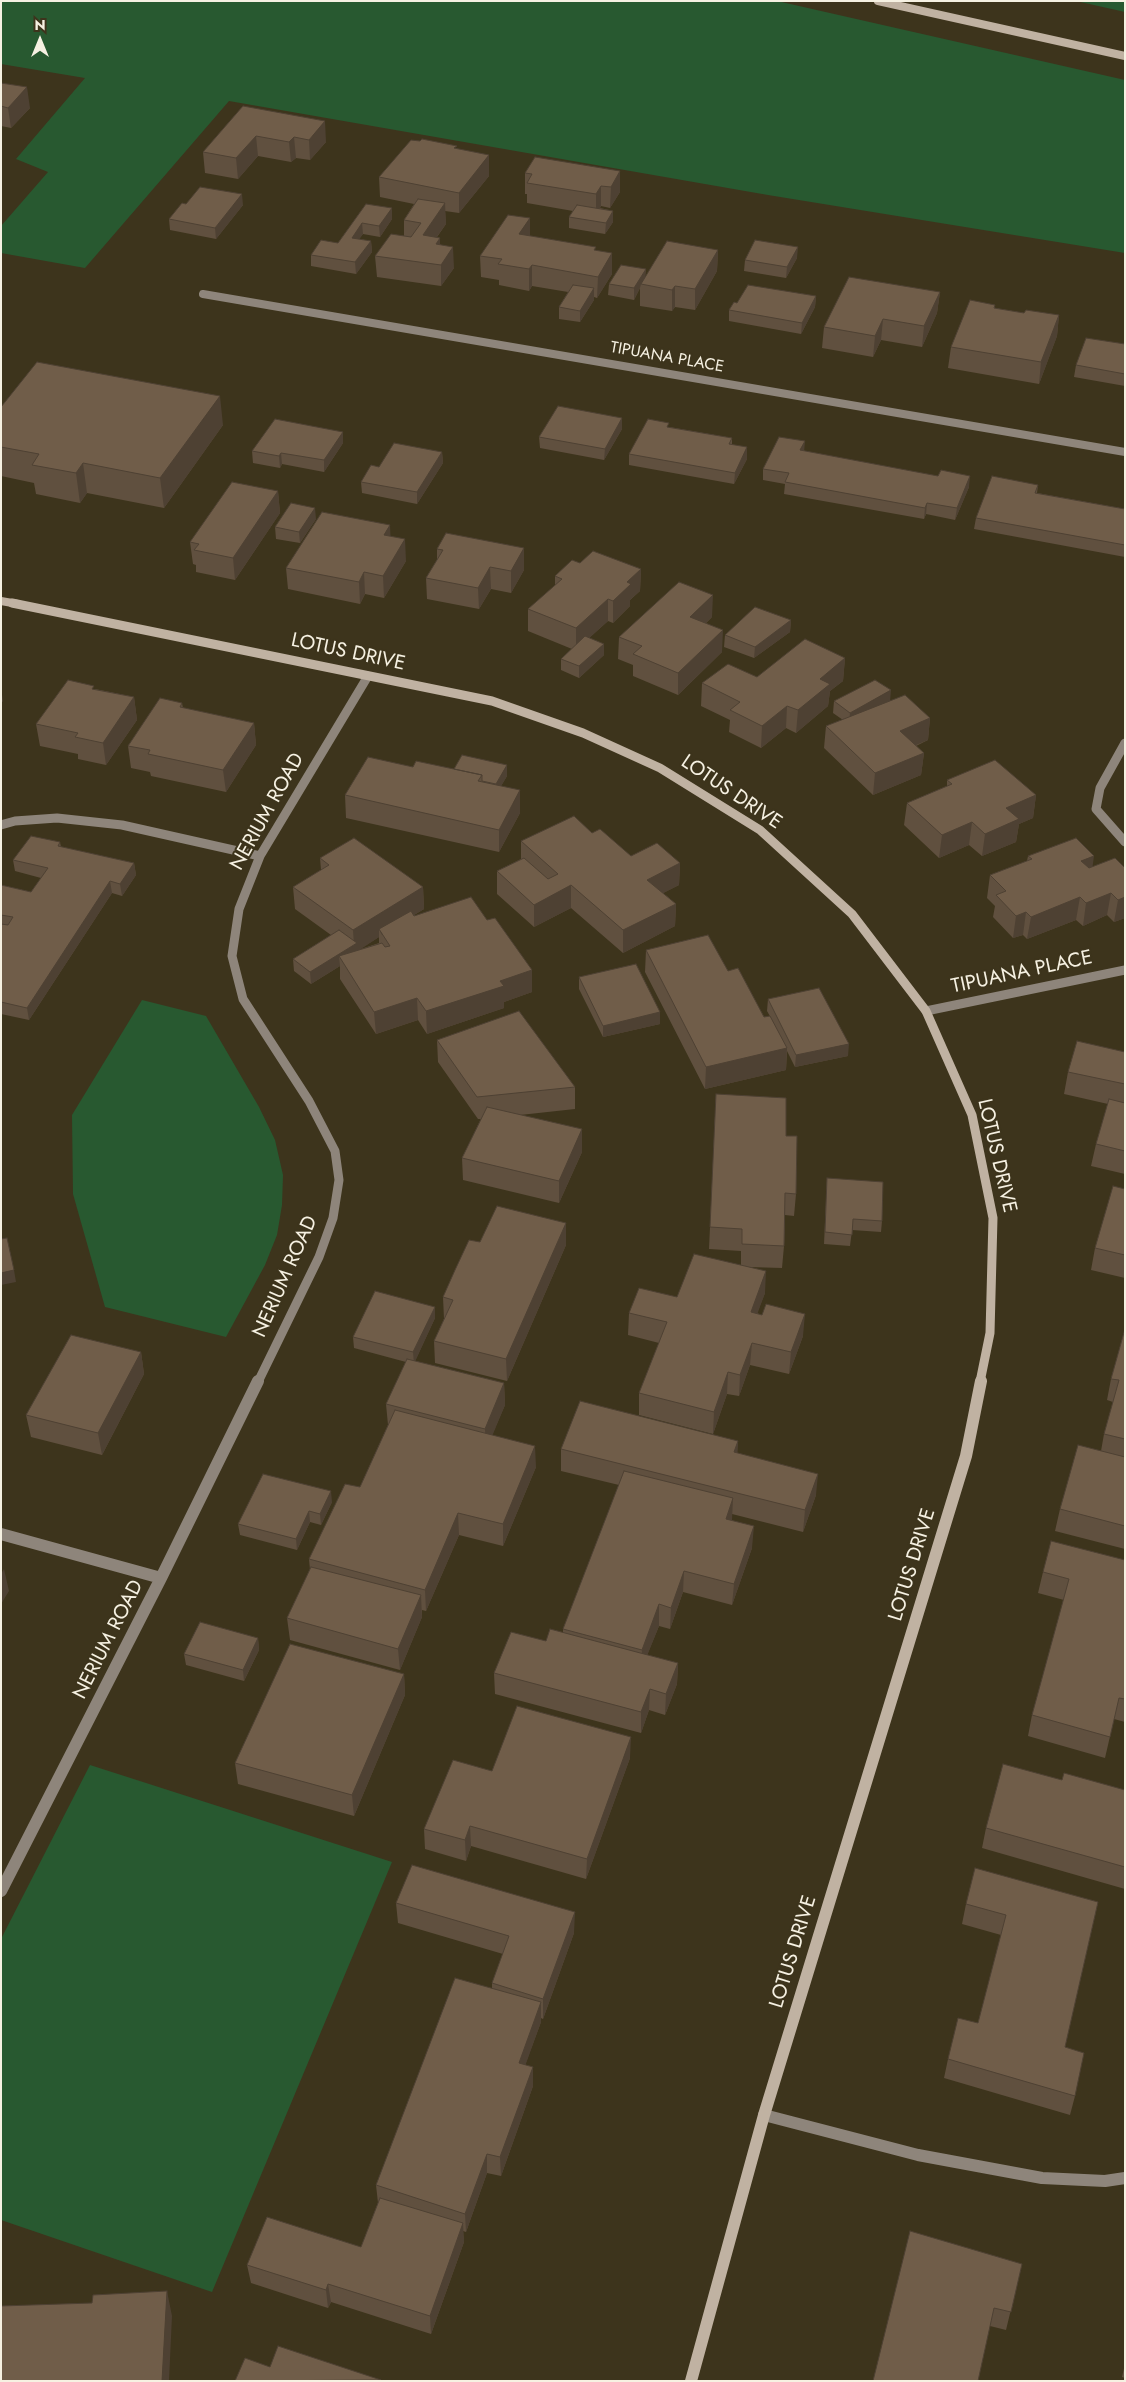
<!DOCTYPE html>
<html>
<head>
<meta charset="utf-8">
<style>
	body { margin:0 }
	#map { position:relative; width:1126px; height:2382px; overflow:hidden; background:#3d341c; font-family:Jost,sans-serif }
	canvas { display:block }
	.frame { position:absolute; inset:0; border:2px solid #f6f1e2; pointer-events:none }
	.north { position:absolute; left:15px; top:15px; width:50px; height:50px; -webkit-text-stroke:4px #3d341c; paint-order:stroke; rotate:0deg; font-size:14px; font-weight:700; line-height:20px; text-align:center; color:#f6f1e2 }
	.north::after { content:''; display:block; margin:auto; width:18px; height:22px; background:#f6f1e2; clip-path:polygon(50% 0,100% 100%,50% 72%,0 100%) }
</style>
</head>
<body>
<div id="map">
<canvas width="1126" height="2382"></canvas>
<div class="frame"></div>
<div class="north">N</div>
</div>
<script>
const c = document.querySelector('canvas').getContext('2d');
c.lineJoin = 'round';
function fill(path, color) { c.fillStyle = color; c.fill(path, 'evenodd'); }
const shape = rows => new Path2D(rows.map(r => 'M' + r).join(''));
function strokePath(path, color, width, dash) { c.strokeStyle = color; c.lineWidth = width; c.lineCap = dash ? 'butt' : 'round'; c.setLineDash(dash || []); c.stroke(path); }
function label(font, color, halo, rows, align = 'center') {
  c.font = font + ' Jost,sans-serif'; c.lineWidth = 4; c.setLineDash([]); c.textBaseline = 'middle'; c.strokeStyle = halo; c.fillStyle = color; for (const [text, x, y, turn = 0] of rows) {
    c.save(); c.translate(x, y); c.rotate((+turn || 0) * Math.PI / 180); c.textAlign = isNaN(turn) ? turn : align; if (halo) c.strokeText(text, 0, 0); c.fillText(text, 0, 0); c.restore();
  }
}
fill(shape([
	[1,1,777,1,1125,80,1125,253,768,195,229,101,85,268,1,253,1,226,48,172,16,159,85,78,1,64],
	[1076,1,1125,1,1125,12],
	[142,1000,206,1016,259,1107,275,1140,283,1175,282,1205,277,1235,265,1265,226,1337,105,1307,73,1194,72,1115],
	[90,1765,392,1862,212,2292,1,2220,1,1939]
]), '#285930');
strokePath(shape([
	[1125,743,1100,788,1096,809,1125,842]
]), '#8e857b', 9);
strokePath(shape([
	[203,294,1125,452]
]), '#8e857b', 8);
strokePath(shape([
	[1,825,15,821,57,818,122,825,260,856],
	[926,1011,1125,970],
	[258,1382,319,1257,333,1218,339,1180,335,1151,309,1101,243,999,232,956,239,909,260,856,368,676]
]), '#8e857b', 9);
strokePath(shape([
	[1,1534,161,1578],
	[1,1891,161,1578,258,1381],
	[764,2115,918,2155,1042,2178,1105,2181,1125,2178]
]), '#8e857b', 12);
strokePath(shape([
	[878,1,1125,56],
	[1,601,18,604]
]), '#c0b2a2', 8);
strokePath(shape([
	[12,603,492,701,583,733,660,768,760,830,852,914,926,1011,972,1115,993,1218,990,1333,980,1382]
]), '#c0b2a2', 9);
strokePath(shape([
	[691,2381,764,2115,966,1456,981,1381]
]), '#c0b2a2', 12);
fill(shape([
	[1,83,30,108,11,128,1,126],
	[243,106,326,142,310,160,296,158,291,162,258,156,238,179,205,173,203,152],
	[457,149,489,176,459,213,445,211,446,224,437,237,440,238,440,244,454,268,441,286,377,277,375,256,404,236,404,220,414,204,380,197,379,177],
	[620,171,620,192,610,208,601,206,600,208,613,211,613,222,605,234,569,228,569,217,573,211,527,203,527,194,525,194,525,173],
	[186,204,243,205,216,239,170,230,169,219],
	[366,204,392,219,380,237,363,234,359,239,371,241,372,252,356,274,311,266,311,255,338,243],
	[530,236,596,250,612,274,597,298,594,297,594,300,580,322,559,319,559,307,568,292,532,286,529,291,499,285,499,280,481,277,480,256],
	[718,250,717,271,695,310,675,307,672,311,640,306,640,288,634,300,608,295,609,284,646,269,645,276],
	[797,258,786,278,744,271,745,260],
	[940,292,937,313,922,347,881,340,873,357,822,348,824,327],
	[816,296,815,307,801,334,729,321,729,310,737,303],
	[995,305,995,308,1024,313,1059,315,1057,336,1039,384,948,368,951,347],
	[1125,344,1125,386,1074,377,1076,365],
	[1,407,223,425,164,508,87,493,80,503,36,494,34,483,1,476],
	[622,418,622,429,604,460,540,448,539,437],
	[669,427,732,438,732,445,747,459,734,484,629,465,629,454],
	[343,443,324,472,282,464,280,468,253,463,252,451],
	[804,451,969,487,955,520,926,514,924,519,784,494,785,484,763,480,763,469],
	[442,452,443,463,417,504,362,493,361,482,379,467],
	[1038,485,1037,493,1125,509,1125,557,974,529,976,518],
	[278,491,280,513,235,580,196,572,196,565,193,564,190,542],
	[316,519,300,543,276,539,275,527],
	[391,536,406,561,384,598,365,594,360,604,288,589,286,568],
	[437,549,524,570,511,593,491,589,479,609,427,599,426,578,437,560],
	[580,563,641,569,640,591,630,600,630,606,613,623,608,621,589,638,604,655,579,678,561,670,561,659,572,649,528,631,528,609,555,586,555,576],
	[712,617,706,623,722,652,678,695,633,676,633,665,618,659,619,637],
	[791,620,790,632,754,658,724,647,725,635],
	[845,658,843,681,830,691,828,706,796,733,786,728,761,748,729,732,730,720,701,706,702,683,757,677],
	[95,689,134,697,137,720,106,765,78,759,78,754,40,746,36,724],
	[834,701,890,701,930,718,928,740,916,746,924,753,921,775,873,795,824,748,826,726,843,720,833,713],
	[182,703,183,708,254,723,256,745,226,792,151,776,150,772,131,768,128,746],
	[413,767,454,769,507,776,501,786,520,813,499,852,346,818,345,795],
	[947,780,1036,795,1033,818,1019,824,1016,842,982,856,969,845,939,858,904,825,907,803,947,786],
	[592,833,631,856,680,863,679,885,663,893,676,904,675,926,623,953,571,908,534,927,497,894,497,871,521,859,521,841],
	[60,842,61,847,134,863,136,875,122,896,112,893,29,1020,1,1014,1,885,31,892,41,878,15,871,13,860],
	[1028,856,1092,867,1125,868,1125,918,1114,922,1107,915,1083,926,1076,920,1027,939,1023,935,1013,938,993,917,995,906,987,898,990,875,1027,861],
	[320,858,423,887,424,909,414,915,487,920,532,970,532,992,504,1002,504,1008,427,1034,418,1020,376,1034,340,979,340,966,311,984,294,971,293,959,331,935,295,909,293,887,321,870],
	[379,937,379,943,358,950],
	[646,950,728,971,764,1017,771,1018,767,1011,768,999,848,1056,795,1067,787,1051,786,1070,705,1089,645,972],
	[579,977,660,1012,660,1024,603,1037,579,989],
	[437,1040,575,1087,575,1109,520,1115,582,1152,559,1203,463,1180,462,1158,481,1119,478,1119,438,1062],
	[1125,1052,1125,1174,1091,1166,1096,1144,1108,1104,1064,1094,1068,1072],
	[716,1094,786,1136,796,1194,794,1216,785,1215,784,1246,782,1268,748,1267,765,1293,757,1313,803,1336,789,1374,750,1365,739,1396,727,1394,713,1434,639,1415,639,1393,659,1343,628,1335,629,1313,677,1297,741,1265,741,1251,709,1249],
	[827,1178,882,1221,881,1232,852,1230,850,1246,824,1244],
	[1125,1189,1125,1278,1091,1270,1095,1248],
	[566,1223,566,1245,507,1381,435,1363,434,1341,444,1319,443,1297,480,1242],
	[435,1307,435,1318,415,1361,504,1383,505,1405,492,1435,536,1467,503,1546,459,1535,426,1611,422,1610,422,1617,400,1670,290,1640,287,1618,310,1570,309,1559,360,1487,388,1425,386,1404,406,1362,354,1348,353,1337],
	[1125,1329,1125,1549,1055,1531,1060,1509,1101,1451,1104,1434,1113,1402,1107,1400,1111,1379],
	[141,1352,144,1374,102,1455,31,1437,26,1415],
	[738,1441,737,1453,816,1495,803,1532,732,1514,732,1520,752,1548,732,1605,683,1592,670,1629,659,1626,647,1655,678,1663,677,1684,665,1715,649,1710,641,1733,495,1694,494,1673,563,1633,563,1629,619,1485,561,1471,561,1449],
	[332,1502,321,1525,310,1522,297,1550,240,1535,238,1524],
	[1125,1560,1125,1722,1114,1719,1105,1758,1028,1736,1032,1715,1064,1600,1038,1593,1043,1572],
	[258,1638,259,1650,244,1681,186,1665,184,1654],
	[404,1674,405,1695,354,1816,238,1784,235,1763],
	[630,1758,586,1879,471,1846,466,1861,425,1849,424,1829,492,1771],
	[1062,1780,1125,1790,1125,1889,982,1848,986,1828],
	[1098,1902,1065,2047,1075,2096,1070,2115,944,2078,948,2059,978,2023,1001,1935,962,1924,966,1904],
	[396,1903,574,1933,543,2019,541,2018,541,2022,525,2065,533,2086,501,2176,487,2173,466,2232,463,2231,464,2242,431,2334,331,2302,328,2308,251,2283,247,2265,361,2247,378,2203,376,2185,492,1988,492,1983,503,1954,398,1923],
	[1022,2264,1006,2330,990,2326,873,2381],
	[1125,2364,1125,2378,1122,2377]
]), '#60503f');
fill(shape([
	[27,87,30,108,11,128,8,108],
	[325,121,326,142,310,160,309,140],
	[256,136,258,156,238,179,236,158],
	[294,137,296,158,291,162,289,142],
	[489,155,489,176,459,213,459,193],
	[620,171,620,192,610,208,611,187],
	[601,186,601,206,596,215,596,194],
	[242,194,243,205,216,239,215,228],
	[445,203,446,224,423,256,423,235],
	[392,208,392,219,380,237,379,226],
	[613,211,613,222,605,234,606,223],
	[530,218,530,239,519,234],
	[362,223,363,234,352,249,352,238],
	[440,238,440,259,436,265,436,244],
	[371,241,372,252,356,274,355,262],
	[453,247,454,268,441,286,441,265],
	[798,247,797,258,786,278,787,267],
	[718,250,717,271,695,310,695,289],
	[612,253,612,274,597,298,598,277],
	[532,265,532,286,529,291,529,269],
	[646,269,645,280,641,284,640,288,634,300,634,288],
	[675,286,675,307,672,311,672,290],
	[594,288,594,300,580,322,580,311],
	[940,292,937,313,922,347,924,326],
	[816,296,815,307,801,334,802,323],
	[1059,315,1057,336,1039,384,1041,362],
	[883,319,881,340,873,357,875,336],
	[220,396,223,425,164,508,160,478],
	[622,418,622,429,604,460,605,449],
	[343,432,343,443,324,472,324,460],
	[805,441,804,453,800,450],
	[747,447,747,459,734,484,735,473],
	[442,452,443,463,417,504,417,492],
	[281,453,282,464,280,468,279,456],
	[83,463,87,493,80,503,76,473],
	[970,476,969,487,955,520,957,508],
	[278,491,280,513,235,580,233,558],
	[927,503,926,514,924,519,925,508],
	[315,508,316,519,300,543,299,532],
	[390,525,391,547,384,535],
	[405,539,406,561,384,598,383,576],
	[524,548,524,570,511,593,511,571],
	[490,567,491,589,479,609,478,588],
	[641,569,640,591,630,600,630,606,613,623,613,601,627,582],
	[364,572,365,594,360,604,359,582],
	[713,595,712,617,689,639,690,617],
	[608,599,608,621,576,650,576,628],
	[791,620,790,632,754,658,755,647],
	[723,630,722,652,678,695,678,673],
	[604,644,604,655,579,678,579,666],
	[845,658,843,681,830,691,828,706,796,733,798,710,820,679],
	[1,688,3,701,1,704],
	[891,690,890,702,849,724,850,713],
	[134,697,137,720,106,765,103,743],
	[787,706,786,728,761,748,762,726],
	[930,718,928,740,897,753,900,731],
	[254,723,256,745,226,792,223,770],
	[924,753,921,775,873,795,875,773],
	[507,765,507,776,496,795,496,784],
	[520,790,520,813,499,852,499,830],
	[1036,795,1033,818,1019,824,1016,842,982,856,985,834,1006,808],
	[972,822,969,845,939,858,942,835],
	[1094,856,1091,878,1081,861],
	[134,863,136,875,122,896,120,884],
	[680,863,679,885,646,902,647,880],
	[110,881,112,893,29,1020,27,1008],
	[571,885,571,908,534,927,534,905],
	[423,887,424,909,382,935,379,929,379,937,358,951,339,956,340,966,311,984,310,972,354,945,353,930],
	[1111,893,1107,915,1083,926,1086,903],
	[1080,897,1076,920,1027,939,1031,917],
	[1125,897,1125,918,1114,922,1118,900],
	[676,904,675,926,623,953,623,930],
	[1026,912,1023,935,1013,938,1016,916],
	[532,970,532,992,504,1002,504,1008,427,1034,426,1011,500,981],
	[417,998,418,1020,376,1034,374,1012],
	[660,1012,660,1024,603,1037,603,1026],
	[849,1044,848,1056,795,1067,796,1055],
	[787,1048,786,1070,705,1089,706,1067],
	[582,1129,582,1152,559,1203,559,1181],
	[566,1223,566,1245,507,1381,506,1359],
	[14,1270,16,1282,1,1285,1,1273],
	[766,1271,765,1293,750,1334,751,1312],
	[435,1307,435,1318,414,1364,413,1352],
	[805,1314,803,1336,789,1374,791,1352],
	[752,1343,750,1365,739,1396,740,1375],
	[141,1352,144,1374,102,1455,98,1433],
	[728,1372,727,1394,713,1434,714,1412],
	[504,1383,505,1405,486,1451,485,1429],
	[738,1441,737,1462,734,1452],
	[535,1446,536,1467,503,1546,503,1524],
	[818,1474,816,1495,803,1532,805,1510],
	[331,1491,332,1502,321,1525,320,1514],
	[733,1498,732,1520,724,1541,726,1519],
	[309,1511,310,1522,297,1550,296,1539],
	[458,1513,459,1535,426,1611,425,1590],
	[754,1526,752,1548,732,1605,734,1584],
	[4,1569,9,1591,1,1604,1,1574],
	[684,1571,683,1592,670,1629,671,1608],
	[421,1595,422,1617,400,1670,398,1649],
	[659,1604,659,1626,641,1671,642,1650],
	[258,1638,259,1650,244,1681,243,1670],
	[678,1663,677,1684,665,1715,666,1694],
	[404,1674,405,1695,354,1816,352,1795],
	[650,1689,649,1710,641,1733,641,1712],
	[631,1737,630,1758,586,1879,587,1859],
	[470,1826,471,1846,466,1861,465,1840],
	[575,1912,574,1933,543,2019,543,1999],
	[541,2002,541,2022,519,2083,519,2063],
	[533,2067,533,2086,501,2176,500,2157],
	[487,2154,487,2173,466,2232,465,2214],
	[463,2223,464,2242,431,2334,430,2316],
	[328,2284,331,2302,328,2308,326,2290],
	[167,2291,172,2316,169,2381,162,2381]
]), '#4e4133');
const building = shape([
	[1,83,27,87,8,108,1,106,1,83],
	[243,106,325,121,309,140,294,137,289,142,256,136,236,158,203,152,243,106],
	[422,139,457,146,454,148,489,155,459,193,379,177,411,140,420,141,422,139],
	[535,157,620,171,611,187,601,186,596,194,527,183,532,174,525,173,535,157],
	[200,187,242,194,215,228,169,219,182,203,186,204,200,187],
	[418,199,445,203,423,235,440,238,436,244,453,247,441,265,375,256,391,234,411,237,421,223,404,220,418,199],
	[366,204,392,208,379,226,362,223,352,238,371,241,355,262,311,255,321,240,338,243,366,204],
	[577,205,613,211,606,223,569,217,577,205],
	[508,215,530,218,519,234,596,247,594,250,612,253,598,277,532,265,529,269,498,264,502,259,480,256,508,215],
	[755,240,798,247,787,267,745,260,755,240],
	[667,241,718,250,695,289,675,286,672,290,641,284,667,241],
	[621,265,646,269,634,288,609,284,621,265],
	[849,277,940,292,924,326,883,319,875,336,824,327,849,277],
	[573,285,594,288,580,311,559,307,573,285],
	[748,285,816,296,802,323,729,310,734,302,737,303,748,285],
	[970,300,995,305,994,308,1024,313,1026,310,1059,315,1041,362,951,347,970,300],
	[1086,338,1125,344,1125,374,1076,365,1086,338],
	[37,362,220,396,160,478,83,463,76,473,32,465,39,454,1,447,1,407,37,362],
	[558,406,622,418,605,449,539,437,558,406],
	[275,419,343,432,324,460,281,453,279,456,252,451,275,419],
	[648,419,669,423,667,427,732,438,729,444,747,447,735,473,629,454,648,419],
	[779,437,805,441,800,450,938,476,941,470,970,476,957,508,927,503,925,508,785,482,789,473,763,469,779,437],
	[394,443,442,452,417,492,361,482,371,465,379,467,394,443],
	[992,476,1038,485,1035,493,1125,509,1125,545,976,518,992,476],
	[232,482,278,491,233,558,194,550,199,544,190,542,232,482],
	[291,503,315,508,299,532,275,527,291,503],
	[322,512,390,525,384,535,405,539,383,576,364,572,359,582,286,568,322,512],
	[446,533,524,548,511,571,490,567,478,588,426,578,443,550,437,549,446,533],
	[593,551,641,569,627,582,631,584,613,601,608,599,576,628,528,609,562,579,555,576,572,560,580,563,593,551],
	[679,582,713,595,690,617,723,630,678,673,633,654,642,646,619,637,679,582],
	[755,607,791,620,755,647,725,635,755,607],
	[585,636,604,644,579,666,561,659,585,636],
	[805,639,845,658,820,679,830,684,798,710,787,706,762,726,730,710,740,702,702,683,728,664,757,677,805,639],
	[68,680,94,686,92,689,134,697,103,743,75,737,78,733,36,724,68,680],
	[875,680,891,690,850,713,834,701,875,680],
	[905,695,930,718,900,731,924,753,875,773,826,726,905,695],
	[160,698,182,703,180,707,254,723,223,770,148,754,150,750,128,746,160,698],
	[462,755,507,765,496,784,482,781,482,775,454,769,462,755],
	[368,757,413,767,416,761,482,775,478,781,520,790,499,830,345,795,368,757],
	[995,760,1036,795,1006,808,1019,819,985,834,972,822,942,835,907,803,952,784,947,780,995,760],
	[574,816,592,833,600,829,631,856,657,843,680,863,647,880,676,904,623,930,571,885,534,905,497,871,524,858,548,879,558,874,521,841,574,816],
	[31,836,60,842,58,846,134,863,120,884,110,881,27,1008,1,1002,1,924,8,925,13,917,1,915,1,885,31,892,48,868,13,860,31,836],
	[354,838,423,887,353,930,293,887,329,865,320,858,354,838],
	[1076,838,1094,856,1081,861,1089,868,1115,858,1125,868,1125,897,1118,900,1111,893,1086,903,1080,897,1031,917,1026,912,1016,916,996,895,1006,891,990,875,1032,859,1028,856,1076,838],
	[471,897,487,920,495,918,532,970,500,981,504,986,426,1011,417,998,374,1012,339,956,382,943,385,947,390,946,379,929,411,911,414,916,471,897],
	[339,930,357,943,310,972,293,959,339,930],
	[708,935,728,971,738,968,764,1017,770,1016,787,1048,706,1067,646,950,708,935],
	[636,964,660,1012,603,1026,579,977,636,964],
	[819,988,849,1044,796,1055,768,999,819,988],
	[519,1011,575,1087,477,1097,437,1040,519,1011],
	[1077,1041,1125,1052,1125,1084,1068,1072,1077,1041],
	[716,1094,786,1098,786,1136,797,1136,796,1194,785,1193,784,1246,742,1244,742,1229,710,1227,716,1094],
	[1109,1099,1125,1103,1125,1151,1096,1144,1109,1099],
	[487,1107,582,1129,559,1181,462,1158,487,1107],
	[827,1178,883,1182,882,1221,853,1219,852,1235,825,1232,827,1178],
	[1113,1186,1125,1189,1125,1255,1095,1248,1113,1186],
	[497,1206,566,1223,506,1359,434,1341,453,1300,443,1297,455,1270,469,1240,480,1242,497,1206],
	[7,1238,14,1270,1,1273,1,1239,7,1238],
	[694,1254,766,1271,751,1312,762,1315,766,1304,805,1314,791,1352,752,1343,740,1375,728,1372,714,1412,639,1393,667,1322,629,1313,639,1288,677,1297,694,1254],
	[375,1291,435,1307,413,1352,353,1337,375,1291],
	[1125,1329,1125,1439,1104,1434,1119,1380,1111,1379,1125,1329],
	[71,1335,141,1352,98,1433,26,1415,71,1335],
	[407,1359,504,1383,485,1429,386,1404,407,1359],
	[580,1401,738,1441,734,1452,818,1474,805,1510,561,1449,580,1401],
	[395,1410,535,1446,503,1524,458,1513,425,1590,309,1559,345,1484,360,1487,395,1410],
	[1078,1445,1125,1457,1125,1526,1060,1509,1078,1445],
	[624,1471,733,1498,726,1519,754,1526,734,1584,684,1571,671,1608,659,1604,642,1650,563,1629,624,1471],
	[263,1474,331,1491,320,1514,309,1511,296,1539,238,1524,263,1474],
	[1051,1541,1125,1560,1125,1699,1119,1698,1110,1737,1032,1715,1069,1579,1043,1572,1051,1541],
	[311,1567,421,1595,398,1649,287,1618,311,1567],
	[200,1622,258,1638,243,1670,184,1654,200,1622],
	[550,1629,678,1663,666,1694,650,1689,641,1712,494,1673,511,1632,546,1641,550,1629],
	[290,1644,404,1674,352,1795,235,1763,290,1644],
	[517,1706,631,1737,587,1859,470,1826,465,1840,424,1829,453,1760,492,1771,517,1706],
	[1003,1764,1062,1780,1064,1773,1125,1790,1125,1867,986,1828,1003,1764],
	[412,1865,575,1912,543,1999,492,1983,509,1936,396,1903,412,1865],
	[975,1868,1098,1902,1065,2047,1084,2053,1075,2096,948,2059,958,2018,978,2023,1006,1915,966,1904,975,1868],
	[455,1978,541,2002,519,2063,533,2067,500,2157,487,2154,465,2214,376,2185,455,1978],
	[380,2198,463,2223,430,2316,328,2284,326,2290,247,2265,267,2217,361,2247,380,2198],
	[910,2231,1022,2264,1011,2312,994,2308,978,2381,873,2381,910,2231],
	[167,2291,162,2381,1,2381,1,2306,92,2303,93,2295,167,2291],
	[278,2346,381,2380,235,2381,245,2358,270,2367,278,2346]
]);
fill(building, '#705d49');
strokePath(building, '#4e4133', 1);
label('16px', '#f6f1e2', '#3d341c', [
	["TIPUANA PLACE",667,358,10]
]);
label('20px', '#f6f1e2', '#3d341c', [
	["LOTUS DRIVE",348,653,12],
	["LOTUS DRIVE",731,793,34],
	["NERIUM ROAD",268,812,-61],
	["TIPUANA PLACE",1022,973,-12],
	["LOTUS DRIVE",996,1156,77],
	["NERIUM ROAD",286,1277,-66],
	["LOTUS DRIVE",913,1565,-73],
	["NERIUM ROAD",109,1640,-63],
	["LOTUS DRIVE",794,1952,-73]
]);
</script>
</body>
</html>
